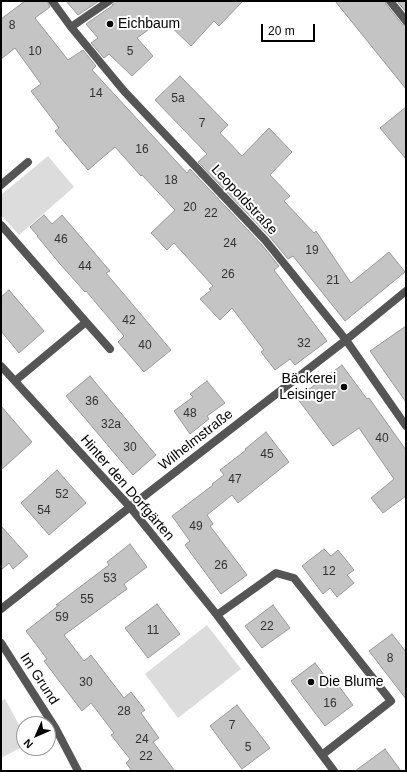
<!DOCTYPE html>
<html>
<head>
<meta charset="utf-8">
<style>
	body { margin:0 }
	#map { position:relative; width:407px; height:772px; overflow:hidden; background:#fff; font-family:Arial,sans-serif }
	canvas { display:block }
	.frame { position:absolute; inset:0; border:2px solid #000; pointer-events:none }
	.north { position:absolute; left:16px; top:716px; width:40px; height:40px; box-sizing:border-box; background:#fff; border:1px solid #999; border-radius:50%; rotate:225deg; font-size:11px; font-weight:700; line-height:16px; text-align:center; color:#000 }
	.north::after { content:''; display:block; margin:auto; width:14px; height:18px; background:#000; clip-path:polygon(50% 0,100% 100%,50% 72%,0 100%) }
	.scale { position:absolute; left:261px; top:24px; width:54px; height:18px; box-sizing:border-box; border:2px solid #000; border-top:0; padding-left:5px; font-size:12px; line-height:14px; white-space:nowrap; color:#000; -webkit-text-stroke:3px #fff; paint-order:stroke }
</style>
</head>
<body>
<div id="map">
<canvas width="407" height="772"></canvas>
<div class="frame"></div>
<div class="north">N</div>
<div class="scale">20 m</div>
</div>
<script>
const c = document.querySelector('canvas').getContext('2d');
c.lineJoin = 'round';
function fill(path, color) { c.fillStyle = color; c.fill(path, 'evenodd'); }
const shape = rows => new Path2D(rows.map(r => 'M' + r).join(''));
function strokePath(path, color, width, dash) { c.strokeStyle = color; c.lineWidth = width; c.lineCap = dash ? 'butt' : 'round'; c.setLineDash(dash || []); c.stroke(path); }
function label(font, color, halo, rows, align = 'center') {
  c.font = font + ' Arial,sans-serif'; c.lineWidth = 4; c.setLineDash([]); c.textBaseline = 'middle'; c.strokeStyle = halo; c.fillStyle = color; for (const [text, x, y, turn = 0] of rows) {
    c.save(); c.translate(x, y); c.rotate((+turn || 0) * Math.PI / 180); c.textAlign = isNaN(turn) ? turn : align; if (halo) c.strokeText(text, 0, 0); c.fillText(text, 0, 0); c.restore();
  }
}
fill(shape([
	[48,156,74,187,19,235,1,215,1,195],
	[207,625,241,669,178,718,145,674],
	[5,699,24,734,24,746,1,758,1,701]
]), '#dcdcdc');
const building = shape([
	[25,1,47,1,50,7,35,18,68,60,83,50,96,66,92,70,115,95,187,173,190,169,261,244,279,266,274,270,327,341,295,365,290,359,275,370,261,352,264,350,232,308,220,320,200,299,211,290,209,289,213,286,174,243,167,250,151,233,175,210,142,175,141,176,115,147,88,170,55,131,59,128,31,91,41,84,15,48,1,59,1,19,25,1],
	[66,1,99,1,78,15,66,1],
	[114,1,243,1,219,26,214,21,191,46,163,19,137,38,153,56,132,76,109,54,104,58,91,43,98,38,86,24,112,6,114,1],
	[335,1,385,1,386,4,402,24,406,26,406,89,335,1],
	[397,1,406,1,406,12,397,1],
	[180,76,228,125,220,133,242,156,269,128,292,152,270,175,290,196,284,201,314,233,316,231,351,283,389,252,405,272,345,321,293,256,288,259,269,236,198,162,207,154,155,100,180,76],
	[406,107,406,159,380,128,406,107],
	[44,215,52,224,62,215,110,271,106,273,171,350,144,372,118,342,124,336,86,291,85,292,60,264,37,236,38,236,30,227,44,215],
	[9,290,44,331,19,353,1,331,1,297,9,290],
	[406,326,406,402,370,351,406,326],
	[342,365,367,399,369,398,406,450,406,496,383,513,371,498,394,479,359,428,333,446,297,398,342,365],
	[90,376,156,455,133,475,66,396,90,376],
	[207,381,225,403,207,416,209,419,190,434,174,411,193,397,190,394,207,381],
	[1,406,32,442,1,470,1,406],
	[266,432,289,462,238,503,232,495,207,515,213,524,210,526,247,575,221,594,185,545,190,541,172,516,213,485,212,484,224,475,220,470,246,450,245,449,266,432],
	[57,470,86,503,49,535,21,503,57,470],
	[1,526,28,556,13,569,9,563,1,570,1,526],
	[130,544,147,567,124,584,127,589,64,635,84,661,91,655,124,698,131,692,145,710,141,713,159,738,153,742,175,771,132,771,126,763,130,759,111,735,114,733,91,703,82,711,44,661,47,659,26,631,59,605,56,605,109,565,107,562,130,544],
	[324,549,331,556,338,550,354,570,347,575,354,583,337,597,330,588,323,594,302,566,324,549],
	[157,604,180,634,148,658,125,628,157,604],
	[273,605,290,628,262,648,245,626,273,605],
	[392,634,406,652,406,699,369,651,392,634],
	[315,663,331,684,335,681,353,705,325,726,291,681,315,663],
	[237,705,270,748,242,769,210,726,237,705],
	[385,749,401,771,355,771,385,749]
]);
fill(building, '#c4c4c4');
strokePath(building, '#999', 1);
strokePath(shape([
	[52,1,71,27,124,91,265,240,346,340,406,426],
	[390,1,406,21],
	[71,27,109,1],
	[1,185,28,162],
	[1,225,86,322,15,381],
	[86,322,110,349],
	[1,366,130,507,217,615,334,771],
	[1,609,130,507,346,340,406,291],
	[217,615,276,573,294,578,391,701,322,755],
	[1,643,56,729,78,771]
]), '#555', 8);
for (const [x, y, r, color] of [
	[110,24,4,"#000"],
	[344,387,4,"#000"],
	[311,682,4,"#000"]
]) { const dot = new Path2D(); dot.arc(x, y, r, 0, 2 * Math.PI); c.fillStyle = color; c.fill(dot); strokePath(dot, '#fff', 1.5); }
label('12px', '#313131', null, [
	["8",12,26],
	["10",35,52],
	["5",130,52],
	["14",96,94],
	["5a",178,99],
	["7",202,124],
	["16",142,150],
	["18",171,181],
	["20",190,208],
	["22",211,214],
	["46",61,240],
	["24",230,244],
	["19",312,251],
	["44",85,267],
	["26",228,275],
	["21",333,281],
	["42",129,321],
	["32",304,344],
	["40",145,346],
	["36",92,402],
	["48",190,414],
	["32a",111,425],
	["40",382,439],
	["30",130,448],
	["45",267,455],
	["47",235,480],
	["52",62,495],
	["54",44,511],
	["49",196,527],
	["26",221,566],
	["12",329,572],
	["53",110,579],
	["55",87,600],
	["59",62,618],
	["22",267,627],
	["11",153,631],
	["8",390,659],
	["30",86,683],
	["16",330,704],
	["28",124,712],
	["7",232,726],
	["24",142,740],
	["5",248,748],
	["22",146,757]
]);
label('14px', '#000', '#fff', [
	["Eichbaum",118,24],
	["Bäckerei",336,379,"right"],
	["Leisinger",336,395,"right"],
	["Die Blume",319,682]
], 'left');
label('14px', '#000', '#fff', [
	["Leopoldstraße",244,200,47],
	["Wilhelmstraße",196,440,-38],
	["Hinter den Dorfgärten",127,488,49],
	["Im Grund",39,679,57]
]);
</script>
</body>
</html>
